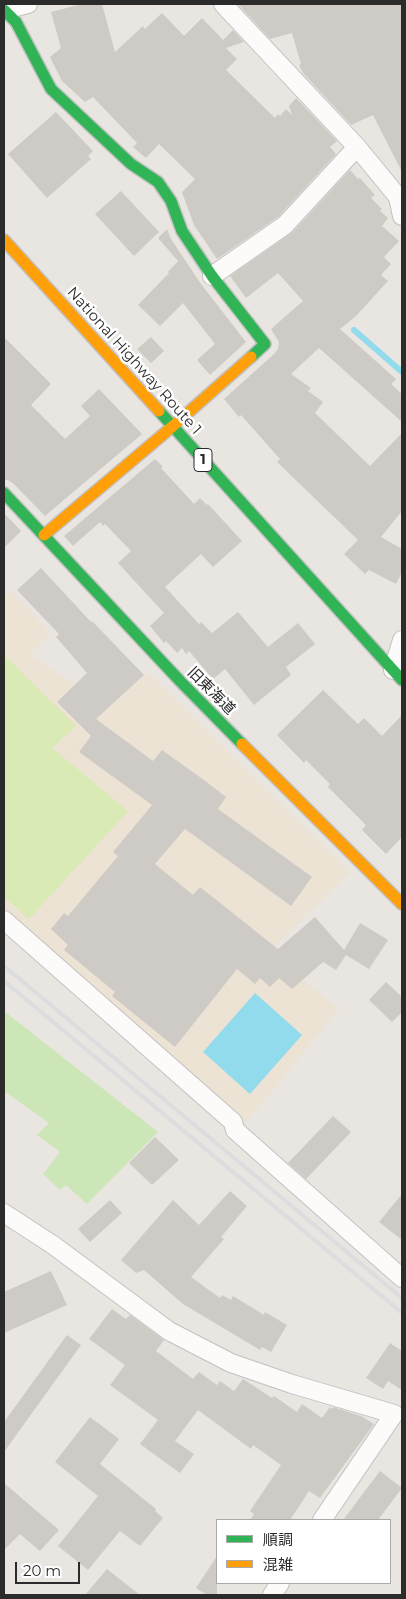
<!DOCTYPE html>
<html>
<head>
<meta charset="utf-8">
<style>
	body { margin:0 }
	#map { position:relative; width:406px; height:1599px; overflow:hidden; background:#e9e5e0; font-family:Montserrat,"Noto Sans JP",sans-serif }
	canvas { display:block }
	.frame { position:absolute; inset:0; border:5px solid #2b2b2b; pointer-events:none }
	.legend { position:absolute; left:216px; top:1519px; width:175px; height:65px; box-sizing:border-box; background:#fff; border:1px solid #aaa; margin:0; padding:6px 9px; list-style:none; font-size:15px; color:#2b2b2b }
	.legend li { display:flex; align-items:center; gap:10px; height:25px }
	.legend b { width:25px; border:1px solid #aaa }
	.scale { position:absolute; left:15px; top:1562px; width:65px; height:22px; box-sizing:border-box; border:2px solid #2b2b2b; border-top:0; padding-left:6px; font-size:15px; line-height:18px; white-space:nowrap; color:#2b2b2b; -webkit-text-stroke:4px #fff; paint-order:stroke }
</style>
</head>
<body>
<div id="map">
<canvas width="406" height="1599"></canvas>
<div class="frame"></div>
<ul class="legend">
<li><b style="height:6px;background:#30b455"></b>順調</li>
<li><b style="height:6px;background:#ff9f0a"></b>混雑</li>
</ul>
<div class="scale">20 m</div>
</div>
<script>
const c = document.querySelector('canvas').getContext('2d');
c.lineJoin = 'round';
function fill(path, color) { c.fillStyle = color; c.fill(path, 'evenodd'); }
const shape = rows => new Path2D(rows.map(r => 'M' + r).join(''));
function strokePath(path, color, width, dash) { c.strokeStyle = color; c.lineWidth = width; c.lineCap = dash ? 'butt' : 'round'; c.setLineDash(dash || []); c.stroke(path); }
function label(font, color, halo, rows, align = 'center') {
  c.font = font + ' Montserrat,"Noto Sans JP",sans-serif'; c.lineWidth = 5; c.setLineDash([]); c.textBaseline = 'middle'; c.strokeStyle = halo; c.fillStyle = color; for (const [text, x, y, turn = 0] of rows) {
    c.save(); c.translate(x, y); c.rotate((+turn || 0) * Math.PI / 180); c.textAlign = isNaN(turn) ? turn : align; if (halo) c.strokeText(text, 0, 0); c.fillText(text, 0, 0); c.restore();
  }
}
fill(shape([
	[11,591,51,634,30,655,110,707,148,672,350,872,269,952,339,1009,242,1127,4,916,4,598]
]), '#ece3d4');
fill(shape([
	[4,1011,158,1132,87,1204,66,1185,60,1190,43,1174,60,1152,37,1135,49,1123,4,1091]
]), '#cde6b7');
fill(shape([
	[4,655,76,726,52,748,128,811,29,919,4,897]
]), '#d9eab5');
fill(shape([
	[255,993,302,1035,250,1094,203,1052]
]), '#91dbed');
strokePath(shape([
	[354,330,402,372]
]), '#91dbed', 6);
fill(shape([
	[82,4,102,4,115,52,143,26,145,29,162,13,184,36,202,18,223,40,233,30,244,42,226,48,237,59,226,70,275,118,278,114,280,116,286,109,292,115,289,106,296,98,337,141,330,147,336,154,278,217,217,259,194,225,182,192,195,179,159,144,146,158,140,153,133,147,137,143,93,97,85,102,62,81,50,57,61,48,51,12],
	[238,4,402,4,402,172,373,115,351,125,303,73,299,65,301,64,292,33,270,39],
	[56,112,93,151,88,156,91,159,47,198,8,154],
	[350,170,358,179,360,178,375,195,371,198,382,209,380,211,388,218,382,226,399,241,384,257,391,264,381,275,388,281,356,316,340,329,396,379,391,384,402,394,402,422,319,348,291,374,311,388,308,391,323,402,315,413,370,466,402,433,402,511,381,537,402,549,402,572,396,584,369,570,365,574,344,554,358,540,277,462,280,459,241,415,239,417,224,399,274,354,278,349,279,342,271,329,303,301,278,273,246,298,230,276,293,232],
	[121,191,159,232,134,256,95,214],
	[167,229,171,239,201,284,246,342,210,375,197,360,215,344,183,303,160,326,138,305,169,273,168,272,178,261,158,238],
	[4,337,51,384,31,405,65,439,90,416,81,406,99,389,142,434,45,516,14,484,8,480,4,480],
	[151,337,164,351,151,363,137,349],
	[155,459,163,467,161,468,194,504,200,498,207,505,208,504,242,541,213,567,201,554,165,587,199,624,201,622,212,633,238,612,268,647,298,623,315,644,286,667,291,675,254,705,225,669,213,679,189,651,186,654,182,648,177,653,166,641,164,643,150,626,164,613,118,563,131,551,105,524,103,526,100,522,73,546,64,536],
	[4,513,21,531,4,548],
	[41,568,91,622,92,621,144,675,96,719,153,761,162,750,204,780,226,797,218,809,312,877,291,906,185,829,155,864,193,895,200,887,278,949,315,917,344,950,360,923,388,940,369,969,346,955,336,970,323,962,292,989,279,978,270,987,260,978,255,984,237,969,175,1047,112,996,115,992,64,950,68,945,51,929,64,913,68,916,118,856,113,852,152,805,79,752,91,736,57,702,87,673,56,637,59,634,17,590],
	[323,690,358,724,364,718,382,736,402,715,402,837,386,854,362,830,366,825,328,787,330,784,306,760,304,763,277,735],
	[386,982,402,997,402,1012,392,1022,369,1000],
	[333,1116,351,1132,306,1179,288,1163],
	[155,1137,179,1160,152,1185,129,1163],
	[230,1191,247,1206,221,1237,224,1239,191,1277,220,1298,222,1295,231,1300,233,1296,264,1315,265,1312,287,1325,271,1352,262,1347,260,1350,183,1304,144,1270,136,1273,121,1260,173,1200,199,1225],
	[402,1194,402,1240,379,1222],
	[110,1200,122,1213,90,1242,78,1229],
	[51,1271,67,1305,4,1333,4,1292],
	[112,1309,126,1319,130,1315,164,1340,156,1351,193,1379,199,1372,217,1385,220,1381,234,1391,243,1379,272,1398,274,1396,297,1412,302,1404,322,1418,330,1407,332,1409,333,1407,361,1416,374,1424,320,1498,309,1491,290,1520,250,1520,254,1514,250,1511,281,1465,253,1445,251,1449,198,1410,175,1441,194,1454,180,1473,140,1444,158,1420,110,1385,125,1365,89,1339],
	[67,1335,81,1345,4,1452,4,1422],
	[390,1343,402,1351,402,1390,388,1381,383,1389,366,1378],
	[90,1417,119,1439,100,1464,156,1509,155,1511,163,1518,140,1546,120,1531,88,1570,58,1546,98,1496,55,1462],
	[380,1471,402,1488,378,1520,343,1520],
	[4,1483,59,1530,40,1551,20,1534,4,1550],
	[217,1556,217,1595,207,1595,196,1588],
	[107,1569,140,1595,85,1595]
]), '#cecbc7');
const street = shape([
	[223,4,357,147,398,197,402,216],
	[4,10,28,4],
	[212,276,285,225,357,147],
	[393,670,402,640],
	[4,920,233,1122,235,1130,402,1278],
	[4,1213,53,1245,169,1331,231,1363,292,1384,394,1414,322,1520],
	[272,1595,280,1583]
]);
const fast = shape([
	[4,10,16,22,51,89,131,164,158,182,171,201,182,231,212,276,265,344,251,357],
	[159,411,402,680],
	[4,493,180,681,242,744]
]);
const slow = shape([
	[4,240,159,411],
	[44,535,173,426,251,357],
	[242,744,402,904]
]);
strokePath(street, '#c2c1c2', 20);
strokePath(fast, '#c2c1c2', 14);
strokePath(slow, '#c2c1c2', 14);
strokePath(street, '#fcfbfa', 18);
strokePath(fast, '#30b455', 11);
strokePath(slow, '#ff9f0a', 11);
strokePath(shape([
	[4,966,402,1298],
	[4,981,402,1313]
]), '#dddddf', 4);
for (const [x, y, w] of [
	[203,460,18]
]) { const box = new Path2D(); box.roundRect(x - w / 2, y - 11.5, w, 23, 4); c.fillStyle = '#fff'; c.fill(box); strokePath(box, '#2b2b2b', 1); }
label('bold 14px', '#2b2b2b', null, [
	["1",203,460]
]);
label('15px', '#2b2b2b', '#fff', [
	["National Highway Route 1",134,361,48],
	["旧東海道",211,691,45]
]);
</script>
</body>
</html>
